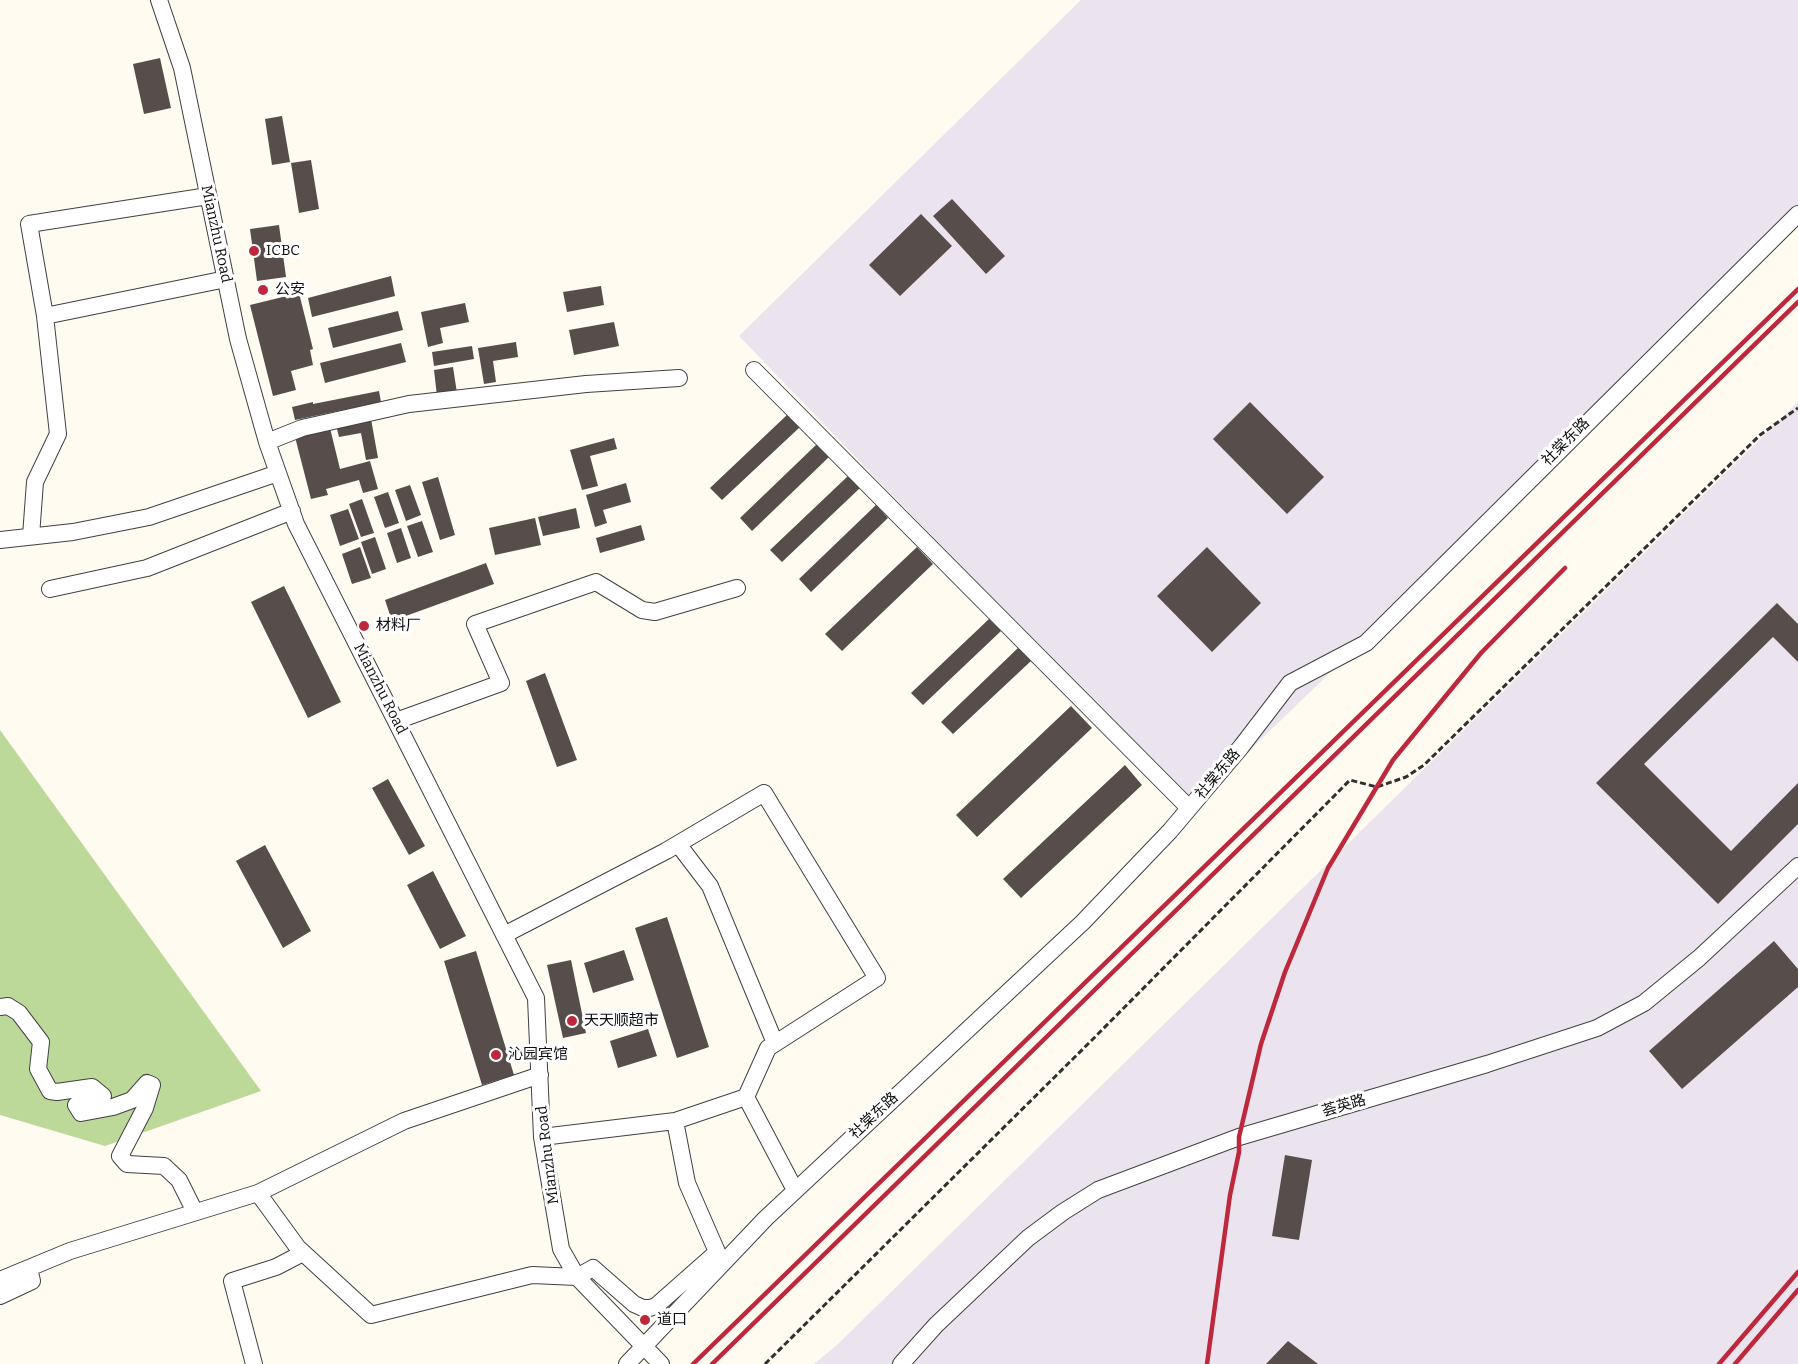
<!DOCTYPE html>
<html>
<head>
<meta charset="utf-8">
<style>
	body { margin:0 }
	canvas { display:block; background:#fffbf0 }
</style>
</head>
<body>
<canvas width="1798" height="1364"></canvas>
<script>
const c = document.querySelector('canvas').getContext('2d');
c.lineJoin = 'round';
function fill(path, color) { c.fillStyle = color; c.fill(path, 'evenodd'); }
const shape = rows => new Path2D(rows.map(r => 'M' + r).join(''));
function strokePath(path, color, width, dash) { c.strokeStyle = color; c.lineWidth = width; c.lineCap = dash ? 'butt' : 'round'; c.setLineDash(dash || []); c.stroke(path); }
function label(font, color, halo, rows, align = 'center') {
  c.font = font + ' Bitter,"Noto Sans SC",serif'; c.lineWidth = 6; c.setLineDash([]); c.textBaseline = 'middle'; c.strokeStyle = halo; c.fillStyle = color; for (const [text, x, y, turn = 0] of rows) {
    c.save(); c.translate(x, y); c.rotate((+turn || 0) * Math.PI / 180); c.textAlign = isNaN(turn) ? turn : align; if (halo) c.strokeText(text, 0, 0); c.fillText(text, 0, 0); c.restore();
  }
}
fill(shape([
	[1081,0,1798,0,1798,221,1192,806,739,336],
	[1798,402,1798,1364,814,1364,838,1344]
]), '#ebe3ed');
fill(shape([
	[0,730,261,1091,105,1146,0,1115]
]), '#bcd999');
fill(shape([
	[160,58,171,108,144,114,133,64],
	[282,116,290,162,272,165,265,119],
	[311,160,319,209,299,213,291,163],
	[952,199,1005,256,986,274,933,216],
	[921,214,952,246,900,296,869,265],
	[279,225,286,277,257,281,250,229],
	[391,276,395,296,312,317,308,298],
	[601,286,604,305,567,312,563,292],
	[299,293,313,349,310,350,313,365,291,371,296,390,273,396,250,305],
	[465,303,469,322,440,328,443,343,428,347,421,312],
	[398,311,403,330,333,348,328,328],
	[614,322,619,346,574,355,569,330],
	[516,342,518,357,493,361,496,382,484,384,478,348],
	[401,343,406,362,325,383,320,363],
	[472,346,474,359,434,366,432,352],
	[453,367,457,393,437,396,434,370],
	[379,391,381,402,295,420,292,407,313,402,313,404],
	[1250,402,1324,477,1287,514,1213,439],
	[788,414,800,427,722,500,710,488],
	[371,419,378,458,366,460,361,433,339,437,336,425],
	[330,428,340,469,370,461,378,489,363,493,359,480,326,489,328,495,311,499,295,437],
	[614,438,617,449,590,456,598,486,582,490,570,450],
	[817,444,829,457,752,531,740,518],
	[848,476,860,488,782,562,770,550],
	[438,477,455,535,440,540,422,482],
	[626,483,631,502,603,510,607,523,595,527,586,495],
	[410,485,421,515,406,521,395,490],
	[388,492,399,523,385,528,374,497],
	[362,499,374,533,361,537,349,504],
	[876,505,888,518,811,592,799,579],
	[576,508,580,528,543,536,538,517],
	[348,509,359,539,340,546,330,515],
	[535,518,541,545,495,555,489,528],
	[422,521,433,552,418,557,407,526],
	[641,525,645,540,600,553,596,538],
	[401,528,411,558,397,563,387,533],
	[375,537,386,569,372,574,361,542],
	[360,547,371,578,352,584,342,554],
	[917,547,933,564,842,651,825,634],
	[1207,547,1261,603,1212,652,1157,596],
	[486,563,494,584,392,621,385,600],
	[284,586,341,702,308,718,251,602],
	[1777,603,1798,624,1798,662,1773,637,1644,764,1731,851,1798,783,1798,824,1718,904,1596,783],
	[989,619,1001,631,923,705,911,693],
	[1018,648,1031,661,953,734,941,722],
	[545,673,577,760,557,767,526,681],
	[1071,706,1092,728,977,837,956,815],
	[1125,765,1142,785,1021,898,1003,879],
	[388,779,425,846,409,855,372,788],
	[265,845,311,931,283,948,236,861],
	[433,871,466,936,440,949,407,885],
	[667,917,709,1047,677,1058,635,928],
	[1774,941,1798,969,1798,987,1682,1089,1649,1051],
	[624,950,634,980,593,993,584,963],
	[476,951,514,1075,482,1085,444,961],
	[571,960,586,1033,563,1038,547,965],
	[648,1029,657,1056,618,1068,610,1041],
	[1285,1155,1312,1160,1299,1240,1272,1236],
	[1288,1341,1318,1364,1266,1364]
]), '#574e4b');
const minor = shape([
	[159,0,182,68,238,339,267,442,296,524,536,998,542,1137,561,1249,577,1277,661,1364],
	[45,316,226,279],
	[754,370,1189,808],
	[267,442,302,428,409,404,586,384,679,378],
	[31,536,35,482,58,434,45,316,29,224,208,196],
	[0,540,73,532,149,517,278,473],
	[50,589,147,568,292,511],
	[396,721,501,683,475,624,596,582,642,610,655,612,737,588],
	[678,844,710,886,775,1043],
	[504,935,666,851,764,793,877,978,768,1048,746,1097,795,1190],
	[0,1007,8,1006,19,1013,41,1042,38,1069,50,1091,57,1092,92,1087,103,1096,76,1105,81,1113,113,1107,132,1100,147,1083,152,1085,145,1108,120,1156,127,1164,164,1166,179,1180,195,1212],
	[675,1121,687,1183,721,1261],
	[542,1137,675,1121,746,1097],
	[258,1193,298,1248,371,1315,532,1275,577,1277,593,1268,634,1304,643,1308,650,1308,656,1306,716,1253],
	[0,1280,70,1251,258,1193,404,1121,540,1075],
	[0,1296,32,1281,29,1268],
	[254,1364,232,1281,276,1267,303,1253],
	[627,1364,766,1218,1083,922,1170,831,1241,747,1290,683,1366,643,1798,214],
	[901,1364,936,1325,1028,1238,1063,1212,1098,1190,1239,1137,1487,1064,1597,1028,1644,1003,1699,958,1798,866]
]);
strokePath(minor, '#414141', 18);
strokePath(shape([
	[765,1364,1092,1040,1350,780,1377,787,1406,777,1424,765,1760,435,1798,408]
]), '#303030', 3, [6, 3]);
strokePath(minor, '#fff', 16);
strokePath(shape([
	[693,1364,1798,289],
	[712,1364,1798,302],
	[1207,1364,1230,1195,1239,1152,1239,1137,1261,1044,1285,972,1328,868,1393,760,1481,653,1565,568],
	[1719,1364,1798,1272],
	[1735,1364,1798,1290]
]), '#bd283d', 4.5);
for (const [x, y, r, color] of [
	[254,251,6,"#bd283d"],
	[263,290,6,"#bd283d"],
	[364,626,6,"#bd283d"],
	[572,1021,6,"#bd283d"],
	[496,1055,6,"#bd283d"],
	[645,1320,6,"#bd283d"]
]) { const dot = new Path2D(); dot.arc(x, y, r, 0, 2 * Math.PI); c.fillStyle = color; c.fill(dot); strokePath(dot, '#fff', 2); }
label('15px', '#0e0e0e', '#fff', [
	["Mianzhu Road",216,234,78],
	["社棠东路",1566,442,-45],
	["Mianzhu Road",380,689,63],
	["社棠东路",1218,774,-50],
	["荟英路",1344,1106,-16],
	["社棠东路",874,1116,-43],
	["Mianzhu Road",548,1155,-97]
]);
label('15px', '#0e0e0e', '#fff', [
	["ICBC",266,251],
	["公安",275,290],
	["材料厂",376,626],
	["天天顺超市",584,1021],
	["沁园宾馆",508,1055],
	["道口",657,1320]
], 'left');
</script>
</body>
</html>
